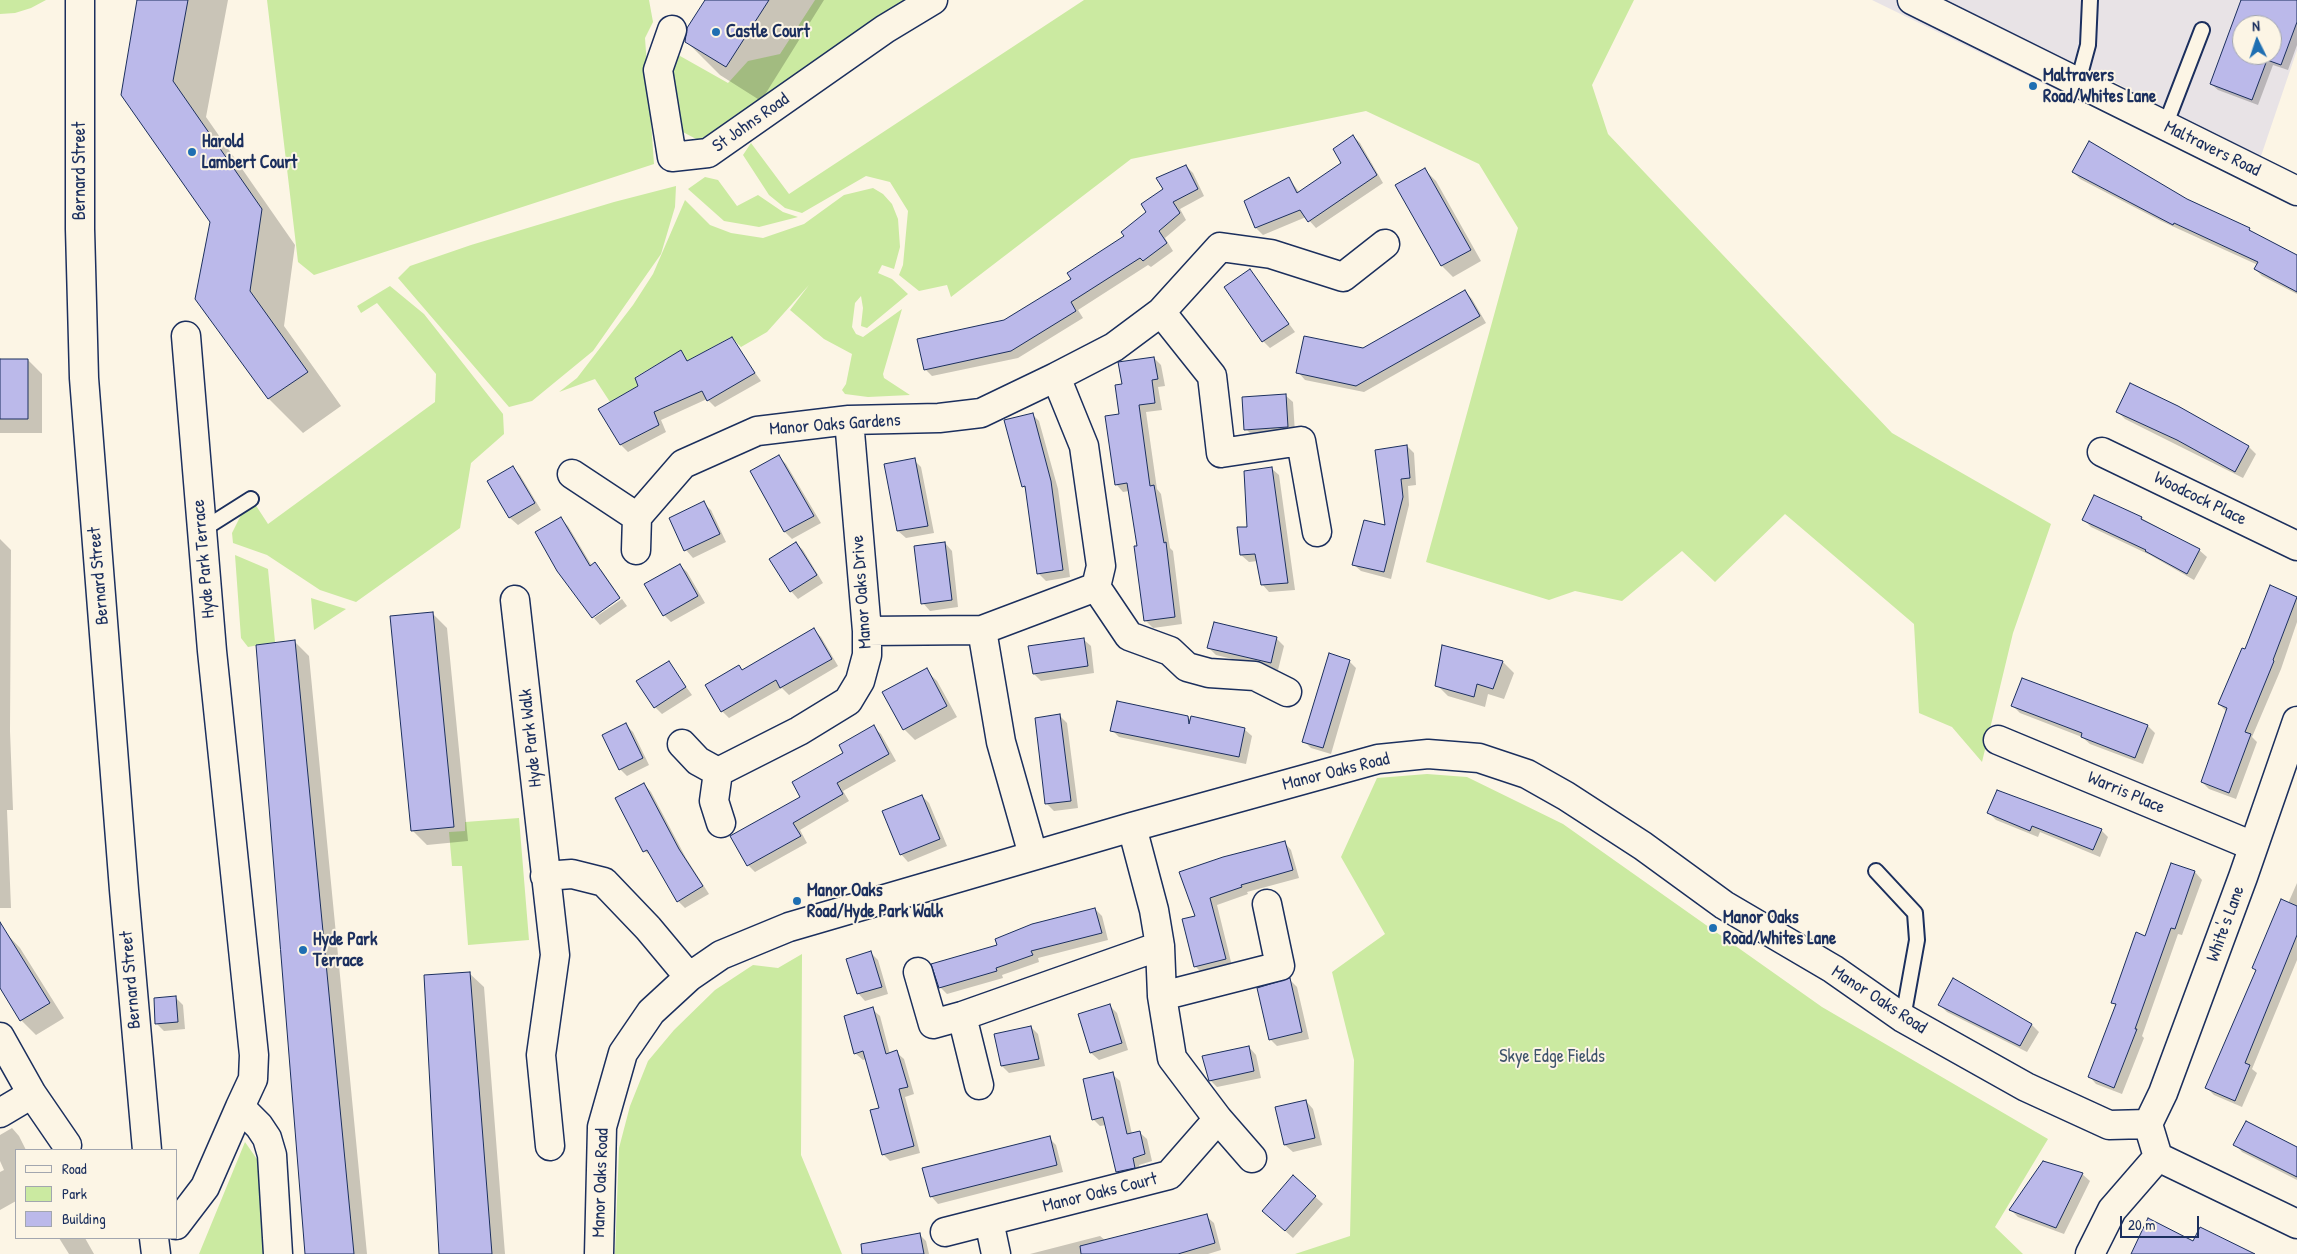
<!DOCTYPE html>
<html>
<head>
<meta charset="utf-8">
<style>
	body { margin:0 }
	#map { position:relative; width:2297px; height:1254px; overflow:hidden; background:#fcf5e5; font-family:"Patrick Hand",sans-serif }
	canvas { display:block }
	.legend { position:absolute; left:15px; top:1149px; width:162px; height:90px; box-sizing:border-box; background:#fcf5e5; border:1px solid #a2a6af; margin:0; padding:6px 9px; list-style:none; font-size:15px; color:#1b2f5e }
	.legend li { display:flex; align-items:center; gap:10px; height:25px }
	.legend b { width:25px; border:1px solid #a2a6af }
	.north { position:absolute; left:2232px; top:15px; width:50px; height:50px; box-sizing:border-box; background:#fcf5e5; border:1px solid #a2a6af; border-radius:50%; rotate:356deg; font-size:14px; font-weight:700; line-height:20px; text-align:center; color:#1b2f5e }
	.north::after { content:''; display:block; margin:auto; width:18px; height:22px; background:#1f6fb2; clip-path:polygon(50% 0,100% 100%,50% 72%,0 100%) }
	.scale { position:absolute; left:2120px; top:1216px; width:79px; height:22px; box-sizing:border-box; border:2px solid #1b2f5e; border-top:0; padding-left:6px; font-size:15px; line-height:18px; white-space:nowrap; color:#1b2f5e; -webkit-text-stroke:4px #fcf5e5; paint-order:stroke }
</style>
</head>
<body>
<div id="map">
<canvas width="2297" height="1254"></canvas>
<ul class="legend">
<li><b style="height:6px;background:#fcf5e5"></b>Road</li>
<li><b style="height:14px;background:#cbeaa1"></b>Park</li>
<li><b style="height:14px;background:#bbb9ea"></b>Building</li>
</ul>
<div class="north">N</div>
<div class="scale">20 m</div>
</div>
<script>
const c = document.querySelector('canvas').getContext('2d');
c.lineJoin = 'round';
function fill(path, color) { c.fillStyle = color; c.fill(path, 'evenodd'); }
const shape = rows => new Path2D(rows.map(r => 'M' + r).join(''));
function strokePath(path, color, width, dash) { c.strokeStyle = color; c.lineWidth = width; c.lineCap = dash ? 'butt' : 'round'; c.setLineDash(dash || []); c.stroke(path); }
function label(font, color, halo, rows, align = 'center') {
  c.font = font + ' "Patrick Hand",sans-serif'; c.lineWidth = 4; c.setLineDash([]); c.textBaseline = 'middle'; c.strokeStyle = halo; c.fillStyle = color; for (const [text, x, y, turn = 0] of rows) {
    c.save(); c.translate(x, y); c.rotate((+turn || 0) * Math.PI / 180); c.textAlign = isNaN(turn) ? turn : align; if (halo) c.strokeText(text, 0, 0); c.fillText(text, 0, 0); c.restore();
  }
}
fill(shape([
	[1872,0,2297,0,2297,50,2260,159,2099,74,2079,101],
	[2242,25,2272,25,2272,55,2242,55]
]), '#e8e3e6');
fill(shape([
	[0,0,46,0,31,8,15,13,0,14],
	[267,0,649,0,653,22,645,38,654,164,314,275,298,262],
	[815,0,913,0,734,116,712,133,698,140,681,131,664,56,673,52,728,83,748,61,780,54],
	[1084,0,1634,0,1592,85,1608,134,1892,433,2051,524,2013,633,1982,762,1952,727,1919,713,1914,624,1785,514,1715,582,1682,551,1622,601,1575,591,1549,600,1426,562,1518,228,1479,164,1366,111,1131,159,951,297,947,285,919,291,899,275,903,265,908,211,890,182,866,176,802,213,785,208,769,195,743,155,751,143,789,194],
	[705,177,718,180,737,206,758,195,783,212,798,217,759,227,724,221,688,189],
	[676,186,675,207,661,254,593,351,532,401,509,407,398,278,410,266,471,245,614,202],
	[873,188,883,194,892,204,898,219,900,247,894,269,882,265,878,273,892,279,908,294,867,328,861,326,863,308,861,296,855,303,852,327,856,334,863,337,902,309,883,374,884,378,910,395,868,397,845,394,842,390,846,384,852,354,824,339,790,310,809,285,767,332,741,347,731,337,687,361,680,351,635,377,638,386,610,402,595,379,559,392,577,378,633,305,653,274,685,200,710,225,731,233,763,238,804,224,844,195],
	[390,286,424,314,503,414,504,434,471,463,460,528,356,602,320,590,267,555,233,543,232,533,241,515,253,501,268,524,435,402,436,374,377,303,361,313,357,306],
	[235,555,268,569,275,642,248,647,241,638],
	[311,598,346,609,314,630],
	[1427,774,1467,777,1563,824,1822,1007,2048,1139,1995,1227,2023,1254,1295,1254,1350,1236,1354,1060,1332,972,1385,934,1341,857,1377,778],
	[519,818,529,940,468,945,462,866,452,866,449,832,465,831,465,822],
	[802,954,801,1155,842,1254,615,1254,619,1148,630,1106,648,1061,674,1030,715,990,753,965,778,968],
	[245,1142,259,1162,267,1254,199,1254]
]), '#cbeaa1');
fill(shape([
	[138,0,228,0,206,117,295,245,284,326,341,406,303,433,269,399,196,299,211,221],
	[706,0,824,0,761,101,720,75,686,41],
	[2242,0,2297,0,2297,45,2288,70,2273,65,2258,105,2218,90,2211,84],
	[2242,25,2272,25,2272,55,2242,55],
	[1353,136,1360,143,1383,183,1316,228,1306,217,1263,235,1256,228,1245,202,1289,179,1300,193,1343,164],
	[1186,166,1193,173,1204,196,1180,209,1186,220,1165,238,1173,251,1151,267,1148,265,1078,310,1083,318,1018,358,932,376,925,369,1073,280,1126,237],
	[1425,170,1436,181,1481,261,1453,277,1442,266,1397,185],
	[2073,172,2187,200,2249,229,2255,235,2297,257,2297,294,2262,276,2255,269,2258,265,2161,221,2080,179],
	[1250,270,1295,332,1270,348,1263,341],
	[1465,291,1472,299,1486,323,1364,392,1305,380,1298,372,1363,349],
	[731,339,761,381,715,407,707,399,661,420,666,432,628,452,621,445,600,410,640,386,680,352,689,362],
	[1154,358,1161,365,1165,386,1158,387,1162,410,1146,412,1157,489,1161,494,1170,548,1173,551,1182,624,1153,628,1145,620,1138,547,1129,491,1123,492,1116,484,1123,385],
	[0,360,28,360,42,374,42,433,0,433],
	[1285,395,1293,402,1295,433,1253,436,1246,429],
	[2118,412,2249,447,2256,454,2243,478,2125,419],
	[1032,414,1039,421,1058,489,1070,577,1046,581,1038,573,1027,490,1023,486],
	[1407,446,1414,453,1416,485,1408,486,1409,505,1391,579,1361,571,1353,564,1386,527],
	[779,457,786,464,821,523,792,539,785,532,751,472],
	[914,460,921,467,934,533,906,538,898,531,886,465],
	[513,468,520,475,541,510,518,525,510,518,489,482],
	[1271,468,1279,475,1295,590,1269,592,1262,584,1258,561,1249,562,1241,555,1248,528],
	[703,503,711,510,726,542,693,558,686,550,670,518],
	[2141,518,2199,550,2207,557,2194,580,2150,555,2091,527,2084,520],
	[561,519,568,526,592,566,594,564,602,571,620,597,592,616],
	[0,539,11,550,10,731,13,810,7,810,11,908,0,908],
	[796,543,803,550,823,583,798,599,791,591],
	[945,543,952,551,958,607,930,611,923,603],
	[680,565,687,572,705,603,671,622,664,615],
	[2271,587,2297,597,2297,622,2281,669,2252,737,2257,742,2236,799,2209,789,2202,782,2226,711,2219,704,2246,650],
	[622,599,627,606,600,625,594,618],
	[432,613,447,628,468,841,427,845,412,830],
	[814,630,821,637,838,666,789,695,782,688,729,718,722,711,743,671],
	[1083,639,1091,646,1094,673,1041,681,1034,674],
	[1277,639,1284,646,1278,670,1216,655,1209,648],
	[295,642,309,656,367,1254,307,1254],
	[1443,646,1503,662,1514,673,1504,699,1488,694,1485,707,1448,696,1437,685],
	[1349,661,1356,668,1331,754,1311,748,1304,741],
	[668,662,692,695,662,714,655,707],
	[926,670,937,681,957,717,915,740,904,729],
	[2013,706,2148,726,2155,733,2143,764,2090,744,2082,737,2020,713],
	[1060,716,1067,723,1078,808,1054,811,1047,804,1036,719],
	[1188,717,1191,721,1244,729,1252,736,1246,764,1119,737,1112,730],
	[626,725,633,732,649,765,627,776,620,769],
	[873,727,881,734,896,761,843,791,849,801,800,830,807,843,755,872,748,865,801,797],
	[644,784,651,792,686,858,709,894,685,908,678,901,653,857,644,851],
	[922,796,929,803,947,846,908,862,901,854],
	[2056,812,2101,830,2108,837,2100,857,2040,832,2038,837,1996,820,1989,813,2055,815],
	[1284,842,1291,850,1299,878,1247,892,1248,894,1217,905,1232,966,1202,973,1195,966,1196,917,1181,873],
	[2172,865,2195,872,2202,880,2182,935,2178,934,2142,1036,2144,1038,2122,1094,2096,1084,2089,1076,2117,1006,2113,1002,2146,937],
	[2297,883,2297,960,2252,1069,2257,1073,2242,1107,2214,1095,2207,1088],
	[1095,909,1102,916,1108,940,1038,958,1039,962,1002,975,1003,978,947,994,940,987,999,946],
	[6,933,20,948,64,1018,36,1035,21,1020,0,986,0,937],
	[871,953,878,960,888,994,865,1001,858,993],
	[469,973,484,987,505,1254,440,1254],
	[1289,979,1297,987,1309,1039,1277,1046,1270,1039],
	[176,998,183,1005,185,1029,164,1031,157,1024,155,999],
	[1940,1005,2032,1025,2039,1032,2027,1052,1947,1012],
	[1110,1006,1117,1013,1128,1050,1099,1060,1091,1053],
	[872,1009,880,1016,890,1054,896,1052,904,1059,914,1094,905,1097,920,1153,890,1161,883,1154,881,1109,866,1059,863,1060,855,1053],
	[1031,1027,1038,1034,1045,1066,1009,1073,1002,1066],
	[1249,1047,1256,1055,1261,1078,1217,1087,1210,1080],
	[1112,1074,1120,1081,1132,1134,1139,1132,1147,1139,1152,1161,1139,1165,1141,1175,1125,1179,1118,1172,1106,1125,1100,1126,1093,1119],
	[1306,1101,1313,1109,1322,1145,1293,1152,1285,1145],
	[12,1128,19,1136,26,1150,16,1150,16,1201,0,1210,0,1172,4,1170,0,1161,0,1135],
	[1049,1138,1056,1145,1063,1172,938,1204,931,1196],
	[2235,1144,2297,1148,2297,1180,2242,1152],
	[2044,1162,2082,1174,2090,1181,2064,1234,2018,1217,2011,1210],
	[1294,1177,1323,1204,1293,1238,1271,1218],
	[1206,1216,1214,1223,1221,1250,1208,1254,1030,1254,1100,1236,1106,1241],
	[919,1234,926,1241,929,1254,895,1254],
	[59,1238,85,1238,94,1254,69,1254]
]), '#0003');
const building = shape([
	[137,0,188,0,173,81,262,209,250,291,308,372,268,399,195,299,210,222,121,95,137,0],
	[705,0,769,0,726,67,685,42,687,28,705,0],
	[2241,0,2297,0,2297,22,2281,65,2267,60,2252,100,2210,84,2241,0],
	[2242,25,2272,25,2272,55,2242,55,2242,25],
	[1353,135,1377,175,1308,222,1300,210,1255,228,1244,201,1289,177,1297,193,1341,163,1333,149,1353,135],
	[2089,141,2187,199,2250,228,2249,230,2297,255,2297,292,2254,269,2258,262,2174,223,2173,225,2072,172,2089,141],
	[1186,165,1198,189,1173,202,1180,213,1159,231,1167,243,1143,261,1140,258,1071,302,1076,311,1011,351,924,370,917,339,1004,320,1071,279,1067,273,1124,236,1121,232,1146,212,1141,204,1163,189,1156,178,1186,165],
	[1425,168,1471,250,1441,266,1395,185,1425,168],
	[1250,269,1289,324,1262,342,1224,287,1250,269],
	[1465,290,1480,316,1356,386,1296,373,1304,336,1363,348,1465,290],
	[732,337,755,373,707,401,702,391,654,412,659,425,620,445,598,409,638,386,635,378,681,350,687,361,732,337],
	[1154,357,1158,379,1152,380,1155,403,1139,405,1150,486,1154,485,1164,543,1166,542,1175,617,1144,621,1134,546,1137,546,1127,483,1115,485,1105,416,1119,414,1115,385,1122,384,1118,362,1154,357],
	[0,359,28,359,28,419,0,419,0,359],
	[2130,383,2178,406,2249,446,2235,472,2177,440,2116,412,2130,383],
	[1286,394,1288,427,1244,430,1242,397,1286,394],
	[1033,413,1051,481,1063,570,1037,574,1025,486,1022,487,1004,420,1033,413],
	[1407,445,1410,478,1401,479,1403,497,1384,572,1352,565,1364,520,1385,525,1375,450,1407,445],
	[779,455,814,516,784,532,750,471,779,455],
	[915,458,928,526,897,531,884,464,915,458],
	[513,466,535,503,509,518,487,481,513,466],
	[1272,467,1288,583,1261,585,1255,554,1240,555,1237,527,1247,527,1244,471,1272,467],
	[2094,495,2142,517,2141,519,2200,549,2187,574,2145,551,2146,550,2082,520,2094,495],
	[704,501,720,534,684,551,669,518,704,501],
	[561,517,590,566,595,562,620,598,592,618,557,571,535,532,561,517],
	[796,542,817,575,790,592,769,559,796,542],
	[945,542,952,600,921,604,914,546,945,542],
	[680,564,698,596,663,616,644,584,680,564],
	[2270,585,2297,597,2273,660,2274,661,2245,732,2251,734,2229,793,2201,782,2227,708,2218,704,2242,648,2245,649,2270,585],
	[433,612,454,827,411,831,390,616,433,612],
	[1214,622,1277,637,1271,663,1207,648,1214,622],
	[814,628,832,659,780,688,776,680,721,712,705,685,739,665,742,670,814,628],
	[1084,638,1088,666,1033,674,1028,646,1084,638],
	[295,640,354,1254,305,1254,256,645,295,640],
	[1442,645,1503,661,1493,689,1477,684,1474,697,1435,686,1442,645],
	[1329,653,1350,660,1323,748,1302,742,1329,653],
	[669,661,686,687,654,708,636,681,669,661],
	[927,668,947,706,903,730,882,692,927,668],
	[2022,678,2148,725,2135,758,2081,737,2082,733,2011,706,2022,678],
	[1117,701,1188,716,1189,724,1191,716,1245,728,1239,757,1110,731,1117,701],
	[1060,714,1071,801,1045,804,1035,718,1060,714],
	[626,723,643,758,619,770,602,735,626,723],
	[874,725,889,754,837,783,843,794,793,823,801,836,747,866,730,836,800,797,792,782,843,753,839,745,874,725],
	[644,783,679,849,703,886,677,902,647,850,643,852,615,798,644,783],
	[1997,790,2102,829,2093,850,2032,826,2030,831,1987,813,1997,790],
	[922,795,940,839,900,855,882,811,922,795],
	[1285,841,1293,870,1241,885,1242,887,1210,898,1226,959,1194,967,1182,919,1195,916,1179,872,1223,857,1285,841],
	[2171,863,2195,871,2175,929,2171,928,2135,1029,2137,1029,2114,1088,2088,1077,2116,1004,2111,1003,2136,932,2145,936,2171,863],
	[2281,899,2297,906,2297,935,2245,1063,2250,1065,2235,1101,2205,1088,2256,970,2252,968,2281,899],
	[1095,908,1102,933,1031,951,1033,955,996,968,997,971,939,988,931,964,997,945,995,939,1032,924,1095,908],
	[0,922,50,1003,20,1021,0,988,0,922],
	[871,951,882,987,857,994,846,959,871,951],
	[470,972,492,1254,439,1254,424,975,470,972],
	[1290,978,1302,1032,1269,1040,1257,988,1290,978],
	[1953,978,2032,1024,2020,1046,1938,1005,1953,978],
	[176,996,178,1022,155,1024,154,998,176,996],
	[1110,1004,1122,1043,1090,1053,1078,1014,1110,1004],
	[873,1007,886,1054,897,1050,908,1087,899,1089,914,1146,882,1155,870,1110,879,1108,863,1051,854,1054,844,1016,873,1007],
	[1031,1026,1039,1059,1001,1066,994,1034,1031,1026],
	[1249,1046,1254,1071,1209,1081,1202,1056,1249,1046],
	[1113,1072,1127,1134,1140,1131,1145,1154,1133,1158,1135,1168,1116,1172,1103,1117,1092,1120,1083,1079,1113,1072],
	[1306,1100,1315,1138,1284,1145,1275,1107,1306,1100],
	[2246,1121,2297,1147,2297,1177,2233,1145,2246,1121],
	[1050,1136,1057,1165,930,1197,922,1168,1050,1136],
	[2043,1161,2083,1173,2056,1228,2009,1210,2043,1161],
	[1293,1175,1316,1196,1285,1231,1262,1211,1293,1175],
	[1207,1214,1215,1243,1178,1254,1081,1254,1080,1246,1207,1214],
	[2148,1218,2193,1241,2200,1227,2255,1254,2131,1254,2148,1218],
	[920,1233,924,1254,862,1254,861,1244,920,1233]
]);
fill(building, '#bbb9ea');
strokePath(building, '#1b2f5e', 1);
const lane = shape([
	[2078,82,2088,45,2090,0],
	[2165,126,2202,30],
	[202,530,251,499],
	[1876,871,1915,913,1917,940,1903,1018]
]);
const street = shape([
	[1912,0,2297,191],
	[672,30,658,70,672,157,708,153,885,29,933,0],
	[1161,312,1212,376,1221,453,1301,441,1317,532],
	[186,336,212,651,254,1055,253,1079,240,1107,259,1126,267,1138,272,1155,278,1254],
	[2102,452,2297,546],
	[572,474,637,517],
	[636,550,637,517,683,464,757,431,849,420,939,418,981,413,1056,377,1114,347,1161,312,1220,247,1271,254,1343,277,1385,244],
	[1096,587,1129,636,1170,651,1187,667,1209,673,1255,676,1287,692],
	[515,600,555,955,541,1055,550,1146],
	[867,631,982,630],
	[1998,740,2253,846],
	[682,744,698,761,718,772,714,801,721,823],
	[718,772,799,731,848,701,860,681,867,655,867,631,849,420],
	[1132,827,1154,910,1160,946,1162,996,1172,1058,1218,1119,1252,1158],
	[1033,855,1001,742,982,630,1096,587,1101,566,1084,446,1056,377],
	[545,876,572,874,604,882,648,928,689,977],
	[918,972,933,1024,962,1016,1160,946],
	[1162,996,1280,966,1267,904],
	[962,1016,979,1085],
	[0,1037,32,1094,67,1145],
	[0,1113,32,1094],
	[2148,1124,2163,1093,2243,877,2297,721],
	[989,1221,996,1254],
	[176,1225,205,1187,240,1107],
	[945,1232,1169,1175,1218,1119],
	[599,1254,602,1127,623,1053,651,1012,689,977,721,955,789,927,1132,827,1378,759,1428,754,1479,758,1527,774,1566,796,1643,846,1724,905,1833,969,1903,1018,2026,1087,2109,1125,2148,1124,2158,1157,2297,1224],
	[2090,1254,2112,1210,2158,1157]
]);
const secondary = shape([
	[80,0,80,229,84,378,124,890,147,1150],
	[154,1238,156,1254]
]);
strokePath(lane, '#1b2f5e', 18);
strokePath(street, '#1b2f5e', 31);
strokePath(secondary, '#1b2f5e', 31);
strokePath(lane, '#fcf5e5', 14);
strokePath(street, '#fcf5e5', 28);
strokePath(secondary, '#fcf5e5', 28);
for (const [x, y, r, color] of [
	[716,32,5,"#1f6fb2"],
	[2033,86,5,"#1f6fb2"],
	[192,152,5,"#1f6fb2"],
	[797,901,5,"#1f6fb2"],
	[1713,928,5,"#1f6fb2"],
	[303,950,5,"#1f6fb2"]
]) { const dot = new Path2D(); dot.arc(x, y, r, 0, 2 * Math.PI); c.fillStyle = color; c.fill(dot); strokePath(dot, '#fcf5e5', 2); }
label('bold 18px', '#1b2f5e', '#fcf5e5', [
	["Castle Court",726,32],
	["Maltravers",2043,76],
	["Road/Whites Lane",2043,97],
	["Harold",202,142],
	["Lambert Court",202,163],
	["Manor Oaks",807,891],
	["Road/Hyde Park Walk",807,912],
	["Manor Oaks",1723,918],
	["Road/Whites Lane",1723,939],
	["Hyde Park",313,940],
	["Terrace",313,961]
], 'left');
label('18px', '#1b2f5e', '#fcf5e5', [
	["St Johns Road",751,123,-35],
	["Maltravers Road",2212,149,26],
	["Bernard Street",80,171,-90],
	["Manor Oaks Gardens",835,425,-4],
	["Woodcock Place",2200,499,26],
	["Hyde Park Terrace",204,559,-95],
	["Bernard Street",99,576,-95],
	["Manor Oaks Drive",862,592,-94],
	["Hyde Park Walk",531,738,-96],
	["Manor Oaks Road",1336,772,-14],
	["Warris Place",2126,793,23],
	["White's Lane",2226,924,-70],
	["Bernard Street",131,980,-95],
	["Manor Oaks Road",1879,1000,33],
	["Manor Oaks Road",601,1183,-88],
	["Manor Oaks Court",1100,1193,-14]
]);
label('18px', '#3e546b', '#fcf5e5', [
	["Skye Edge Fields",1552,1057]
]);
</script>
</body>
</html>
